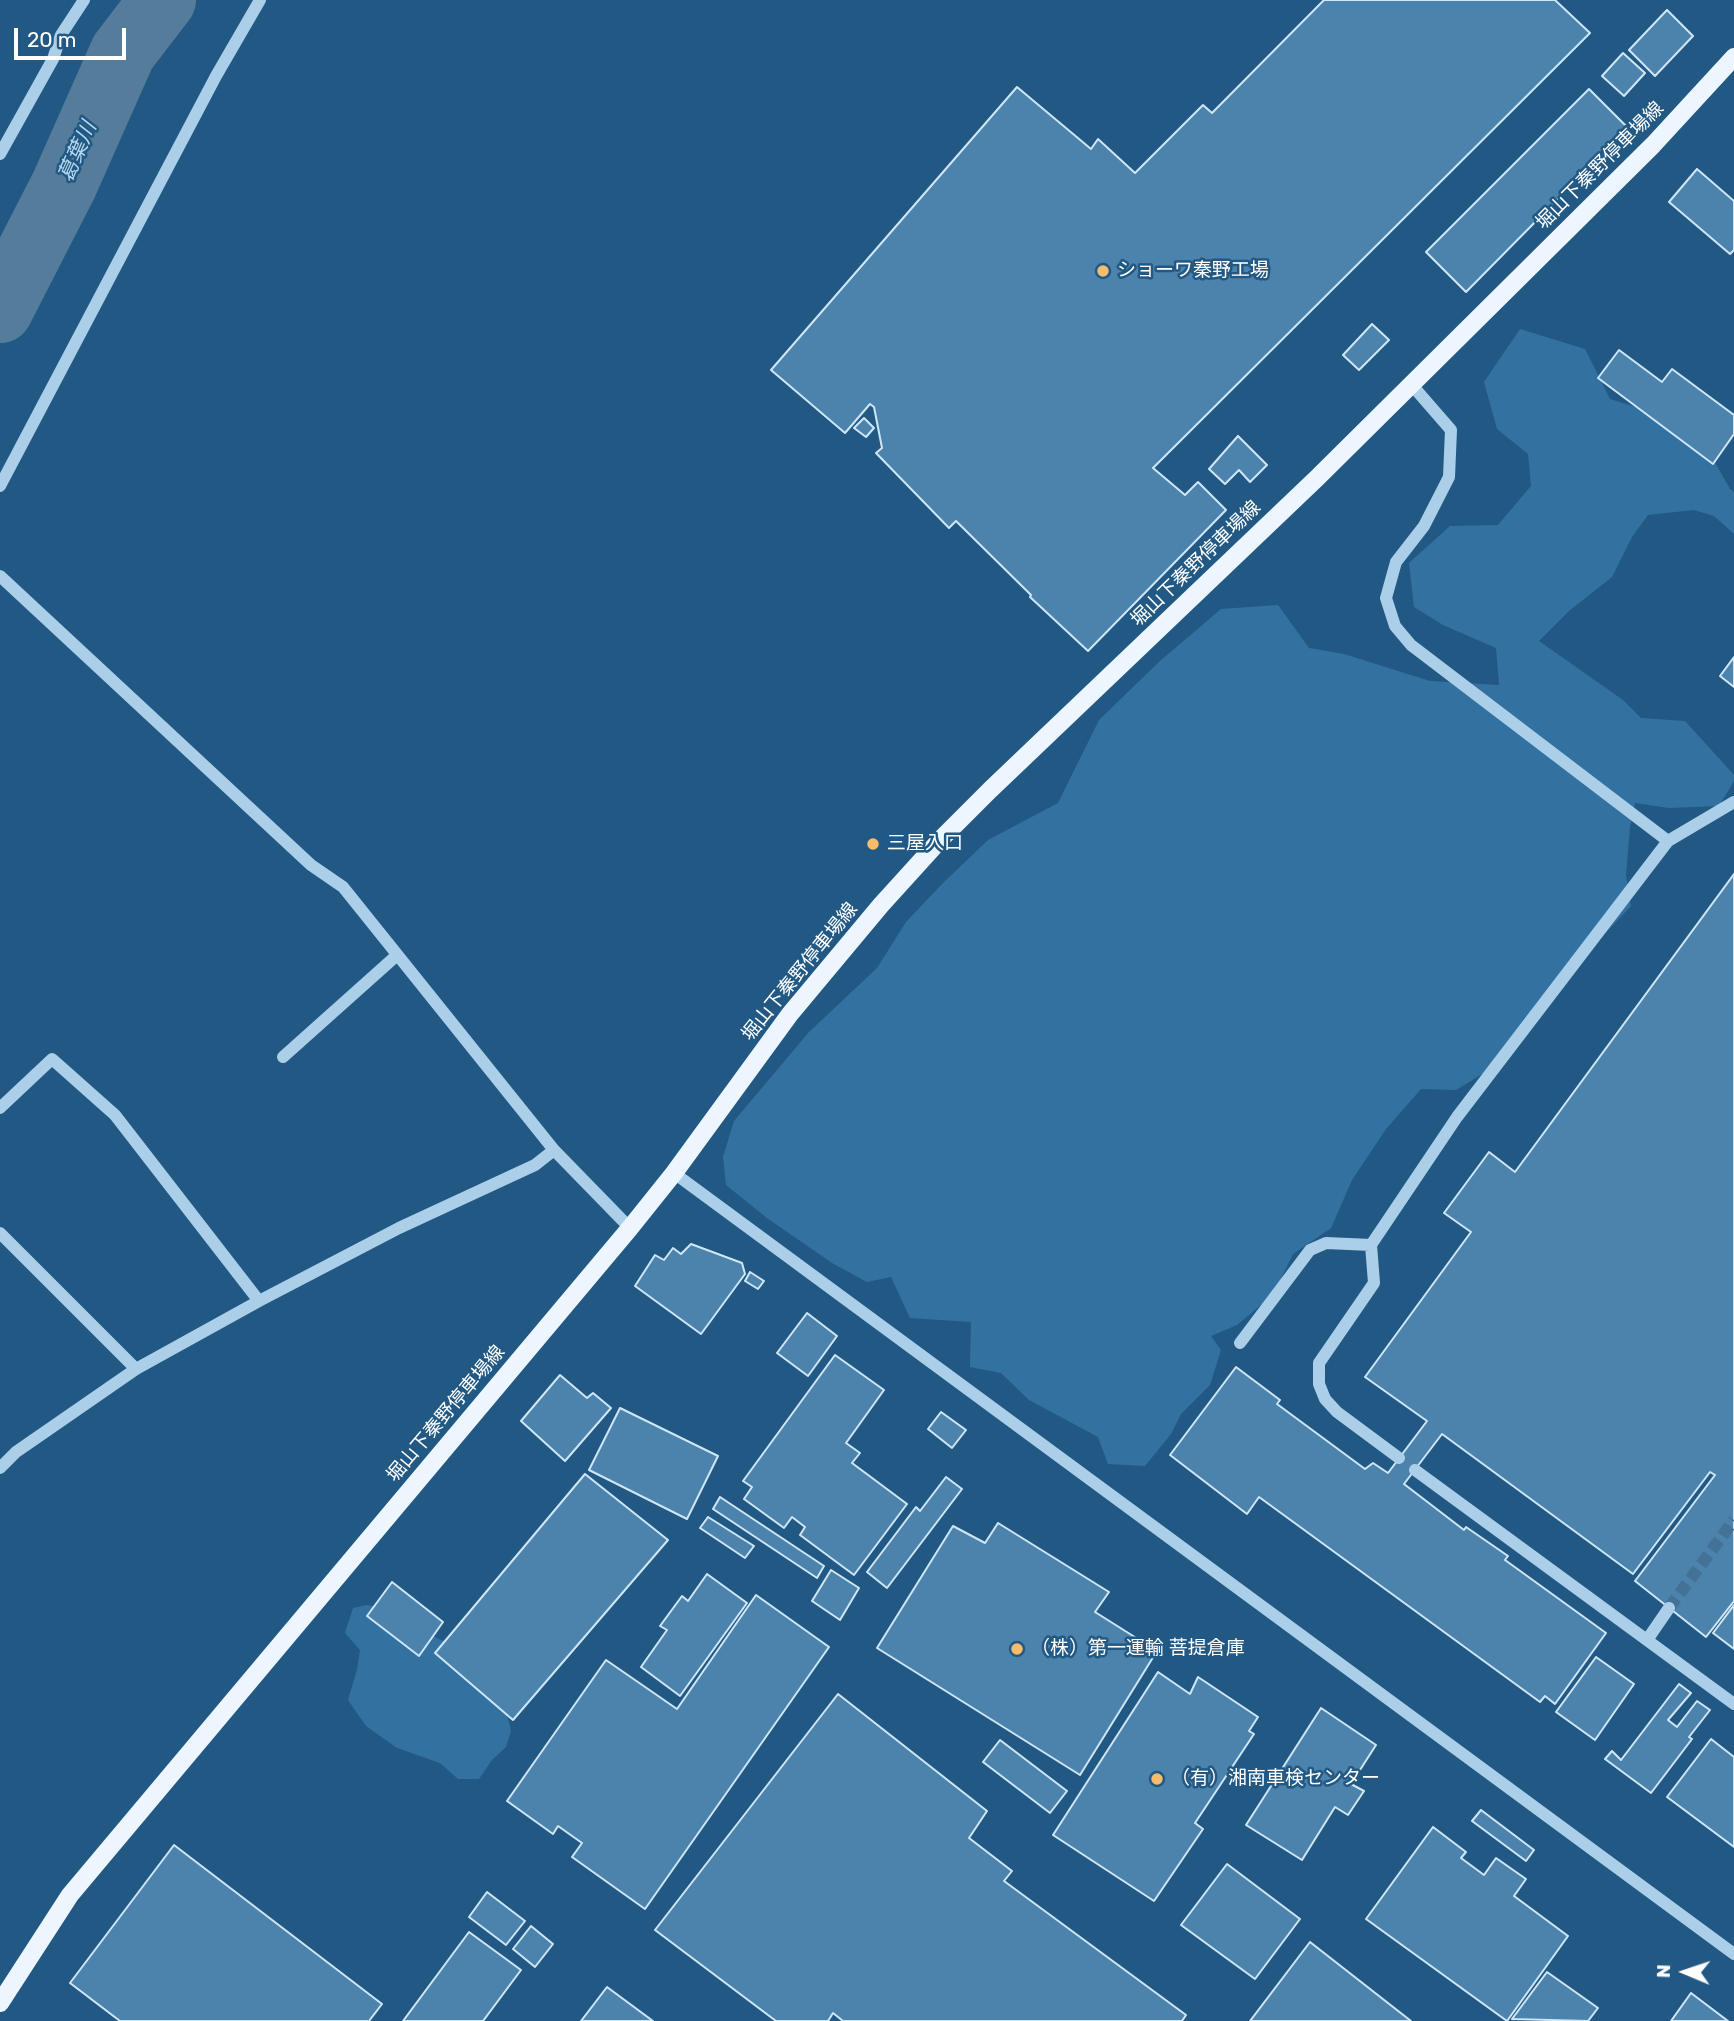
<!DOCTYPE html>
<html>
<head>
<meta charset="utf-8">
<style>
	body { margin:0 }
	#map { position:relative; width:1734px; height:2021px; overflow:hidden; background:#225984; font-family:Rubik,sans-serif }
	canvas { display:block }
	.north { position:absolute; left:1650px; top:1937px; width:70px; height:70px; -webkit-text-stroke:5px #225984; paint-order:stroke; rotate:272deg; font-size:19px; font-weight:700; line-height:28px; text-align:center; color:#fff }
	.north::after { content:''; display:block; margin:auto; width:24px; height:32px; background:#fff; clip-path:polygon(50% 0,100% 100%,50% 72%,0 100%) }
	.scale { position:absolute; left:14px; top:28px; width:112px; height:32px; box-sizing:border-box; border:4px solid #fff; border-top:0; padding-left:9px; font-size:21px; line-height:24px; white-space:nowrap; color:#fff; -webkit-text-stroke:5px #225984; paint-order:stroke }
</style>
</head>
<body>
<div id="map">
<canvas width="1734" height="2021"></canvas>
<div class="north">N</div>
<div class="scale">20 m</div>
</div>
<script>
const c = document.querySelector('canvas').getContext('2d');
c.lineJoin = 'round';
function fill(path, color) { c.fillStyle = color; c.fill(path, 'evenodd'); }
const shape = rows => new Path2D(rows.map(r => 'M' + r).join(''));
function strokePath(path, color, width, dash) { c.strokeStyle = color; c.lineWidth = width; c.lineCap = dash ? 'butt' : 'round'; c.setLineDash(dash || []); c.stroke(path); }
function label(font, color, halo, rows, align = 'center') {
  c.font = font + ' Rubik,"Noto Sans JP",sans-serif'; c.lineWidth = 5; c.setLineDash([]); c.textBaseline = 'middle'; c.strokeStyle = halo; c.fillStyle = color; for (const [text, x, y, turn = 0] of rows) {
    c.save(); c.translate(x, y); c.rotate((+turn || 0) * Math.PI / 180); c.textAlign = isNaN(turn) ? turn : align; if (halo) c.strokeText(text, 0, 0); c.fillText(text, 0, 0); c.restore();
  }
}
fill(shape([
	[1520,329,1585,349,1610,399,1655,413,1709,452,1730,489,1734,492,1734,534,1714,516,1694,510,1648,515,1632,537,1612,577,1569,611,1539,641,1623,700,1641,718,1685,721,1734,775,1734,781,1719,806,1669,808,1635,803,1630,827,1626,875,1631,906,1580,960,1500,1063,1456,1090,1421,1089,1386,1129,1352,1180,1331,1228,1293,1254,1273,1295,1237,1325,1211,1336,1221,1350,1210,1385,1181,1414,1171,1434,1145,1466,1108,1464,1098,1437,1029,1400,1001,1373,970,1367,971,1322,910,1318,891,1277,867,1282,832,1263,767,1218,726,1185,723,1157,734,1121,809,1032,877,968,906,922,942,884,988,840,1058,803,1099,720,1160,661,1221,609,1278,605,1309,648,1344,654,1430,681,1499,685,1496,648,1443,625,1414,607,1409,563,1450,526,1498,525,1531,486,1528,454,1497,429,1484,382],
	[367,1605,390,1609,421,1630,451,1645,502,1693,511,1731,506,1747,492,1760,479,1779,458,1779,440,1763,397,1748,366,1726,348,1700,357,1670,360,1650,345,1633,353,1608]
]), '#3372a0');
strokePath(shape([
	[0,310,64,185,123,52,163,0]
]), '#557d9b', 66);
const building = shape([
	[1324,0,1555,0,1590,33,1153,468,1185,495,1198,482,1226,510,1088,651,1030,597,1031,595,956,521,949,528,876,453,882,448,874,407,870,404,845,433,771,370,1017,87,1091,149,1098,139,1135,173,1203,105,1212,113,1324,0],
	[1667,10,1693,36,1655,76,1629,50,1667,10],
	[1623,53,1645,73,1624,96,1602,76,1623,53],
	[1589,89,1628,128,1466,292,1426,252,1589,89],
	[1697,169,1734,201,1734,250,1730,254,1669,202,1697,169],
	[1372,324,1389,340,1359,370,1343,355,1372,324],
	[1619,350,1662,382,1672,369,1734,415,1734,434,1713,464,1598,378,1619,350],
	[864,418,874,428,866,437,854,428,864,418],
	[1238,436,1267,465,1250,482,1239,470,1225,484,1209,469,1238,436],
	[1734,657,1734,687,1720,676,1734,657],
	[1734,874,1734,1601,1706,1637,1635,1581,1715,1475,1710,1472,1633,1574,1442,1434,1404,1484,1464,1530,1466,1527,1508,1556,1505,1560,1606,1633,1555,1704,1545,1696,1540,1702,1259,1497,1247,1514,1170,1455,1236,1367,1280,1400,1277,1404,1365,1469,1373,1463,1388,1473,1427,1421,1365,1377,1471,1232,1444,1213,1489,1152,1515,1172,1734,874],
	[691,1244,742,1263,745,1274,701,1334,635,1286,655,1255,664,1260,673,1248,681,1254,691,1244],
	[750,1272,764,1281,758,1289,745,1281,750,1272],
	[807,1313,837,1336,808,1376,777,1353,807,1313],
	[835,1355,884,1390,846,1443,860,1453,852,1463,907,1504,854,1575,800,1535,805,1527,792,1517,784,1528,744,1499,752,1487,743,1481,835,1355],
	[560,1375,587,1398,593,1393,611,1408,565,1461,521,1421,560,1375],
	[620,1408,718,1456,687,1519,589,1470,620,1408],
	[941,1412,966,1430,952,1448,928,1429,941,1412],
	[585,1474,668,1540,513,1720,435,1653,585,1474],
	[946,1477,962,1489,887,1588,867,1572,916,1507,920,1511,946,1477],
	[720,1497,824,1566,817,1578,713,1509,720,1497],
	[708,1517,754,1546,745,1558,700,1528,708,1517],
	[998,1523,1109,1592,1095,1612,1157,1651,1080,1775,877,1648,953,1526,985,1543,998,1523],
	[831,1570,859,1588,840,1620,812,1601,831,1570],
	[707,1574,747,1603,680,1696,641,1667,667,1630,660,1626,682,1596,688,1601,707,1574],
	[392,1582,443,1622,419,1656,367,1616,392,1582],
	[756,1595,829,1647,645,1909,572,1857,582,1843,558,1826,553,1834,507,1801,606,1660,677,1709,756,1595],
	[1734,1605,1734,1649,1713,1633,1734,1605],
	[1596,1657,1634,1684,1595,1740,1556,1712,1596,1657],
	[1158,1672,1190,1694,1198,1677,1258,1717,1249,1731,1254,1734,1195,1823,1203,1829,1154,1901,1053,1835,1158,1672],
	[1679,1684,1691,1693,1668,1720,1677,1727,1697,1701,1710,1710,1689,1737,1692,1739,1651,1793,1605,1759,1612,1751,1621,1760,1679,1684],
	[838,1694,987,1811,969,1838,1012,1871,1004,1881,1186,2015,1182,2021,843,2021,833,2013,828,2021,776,2021,655,1930,838,1694],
	[1321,1708,1376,1745,1351,1784,1364,1791,1348,1815,1335,1807,1302,1860,1246,1825,1321,1708],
	[1711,1739,1734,1757,1734,1847,1667,1797,1711,1739],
	[1000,1740,1067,1791,1050,1813,983,1762,1000,1740],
	[1481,1810,1534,1850,1526,1861,1472,1821,1481,1810],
	[1433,1827,1466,1852,1461,1858,1484,1875,1496,1858,1526,1879,1514,1896,1568,1936,1507,2021,1366,1919,1433,1827],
	[174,1845,382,2004,369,2021,120,2021,70,1983,174,1845],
	[1227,1864,1300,1919,1255,1979,1181,1925,1227,1864],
	[487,1892,525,1921,506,1945,469,1917,487,1892],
	[531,1926,553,1944,535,1967,513,1949,531,1926],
	[469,1932,521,1970,483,2021,403,2021,469,1932],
	[1310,1942,1411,2021,1250,2021,1310,1942],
	[1547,1972,1598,2008,1588,2021,1512,2019,1547,1972],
	[607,1987,653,2021,581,2021,607,1987],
	[1691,1993,1728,2021,1671,2021,1691,1993]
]);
fill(building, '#4b83ac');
strokePath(building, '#cfe6f7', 2);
strokePath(shape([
	[1669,1608,1734,1520]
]), '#437296', 12, [12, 6]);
strokePath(shape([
	[0,154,53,59,61,35,84,0],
	[1411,384,1451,430,1449,477,1424,526,1396,562,1386,598,1395,626,1411,645,1668,841],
	[0,486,216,76,260,0],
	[0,576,311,865,343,887,554,1150,630,1228],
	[283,1057,396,956],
	[0,1108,52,1059,115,1115,259,1301],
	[674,1173,1734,1954],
	[0,1233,136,1369],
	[1240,1343,1310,1250,1326,1243,1371,1245],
	[1399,1458,1337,1412,1325,1399,1319,1384,1319,1363,1374,1283,1371,1245,1457,1117,1668,841,1734,802],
	[0,1468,16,1452,136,1369,259,1301,399,1228,535,1165,554,1150],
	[1415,1470,1734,1704],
	[1647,1640,1669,1608]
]), '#abcfe9', 12);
strokePath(shape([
	[0,2003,70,1895,630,1228,674,1173,790,1014,881,905,940,840,990,790,1317,478,1653,145,1734,57]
]), '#edf6fe', 18);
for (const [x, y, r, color] of [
	[1103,271,7,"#f5bc6d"],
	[873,844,7,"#f5bc6d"],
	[1017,1649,7,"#f5bc6d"],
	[1157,1779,7,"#f5bc6d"]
]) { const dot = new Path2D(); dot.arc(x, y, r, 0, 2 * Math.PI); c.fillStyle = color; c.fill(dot); strokePath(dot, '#225984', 2.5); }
label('19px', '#fff', '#225984', [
	["堀山下秦野停車場線",1600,166,-45],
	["堀山下秦野停車場線",1196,564,-44],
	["堀山下秦野停車場線",800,972,-51],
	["堀山下秦野停車場線",446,1414,-50]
]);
label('19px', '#fff', '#225984', [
	["ショーワ秦野工場",1117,271],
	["三屋入口",887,844],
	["（株）第一運輸 菩提倉庫",1031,1649],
	["（有）湘南車検センター",1171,1779]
], 'left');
label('italic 21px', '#b6d8f0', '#225984', [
	["葛葉川",78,152,-66]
]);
</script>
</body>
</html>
